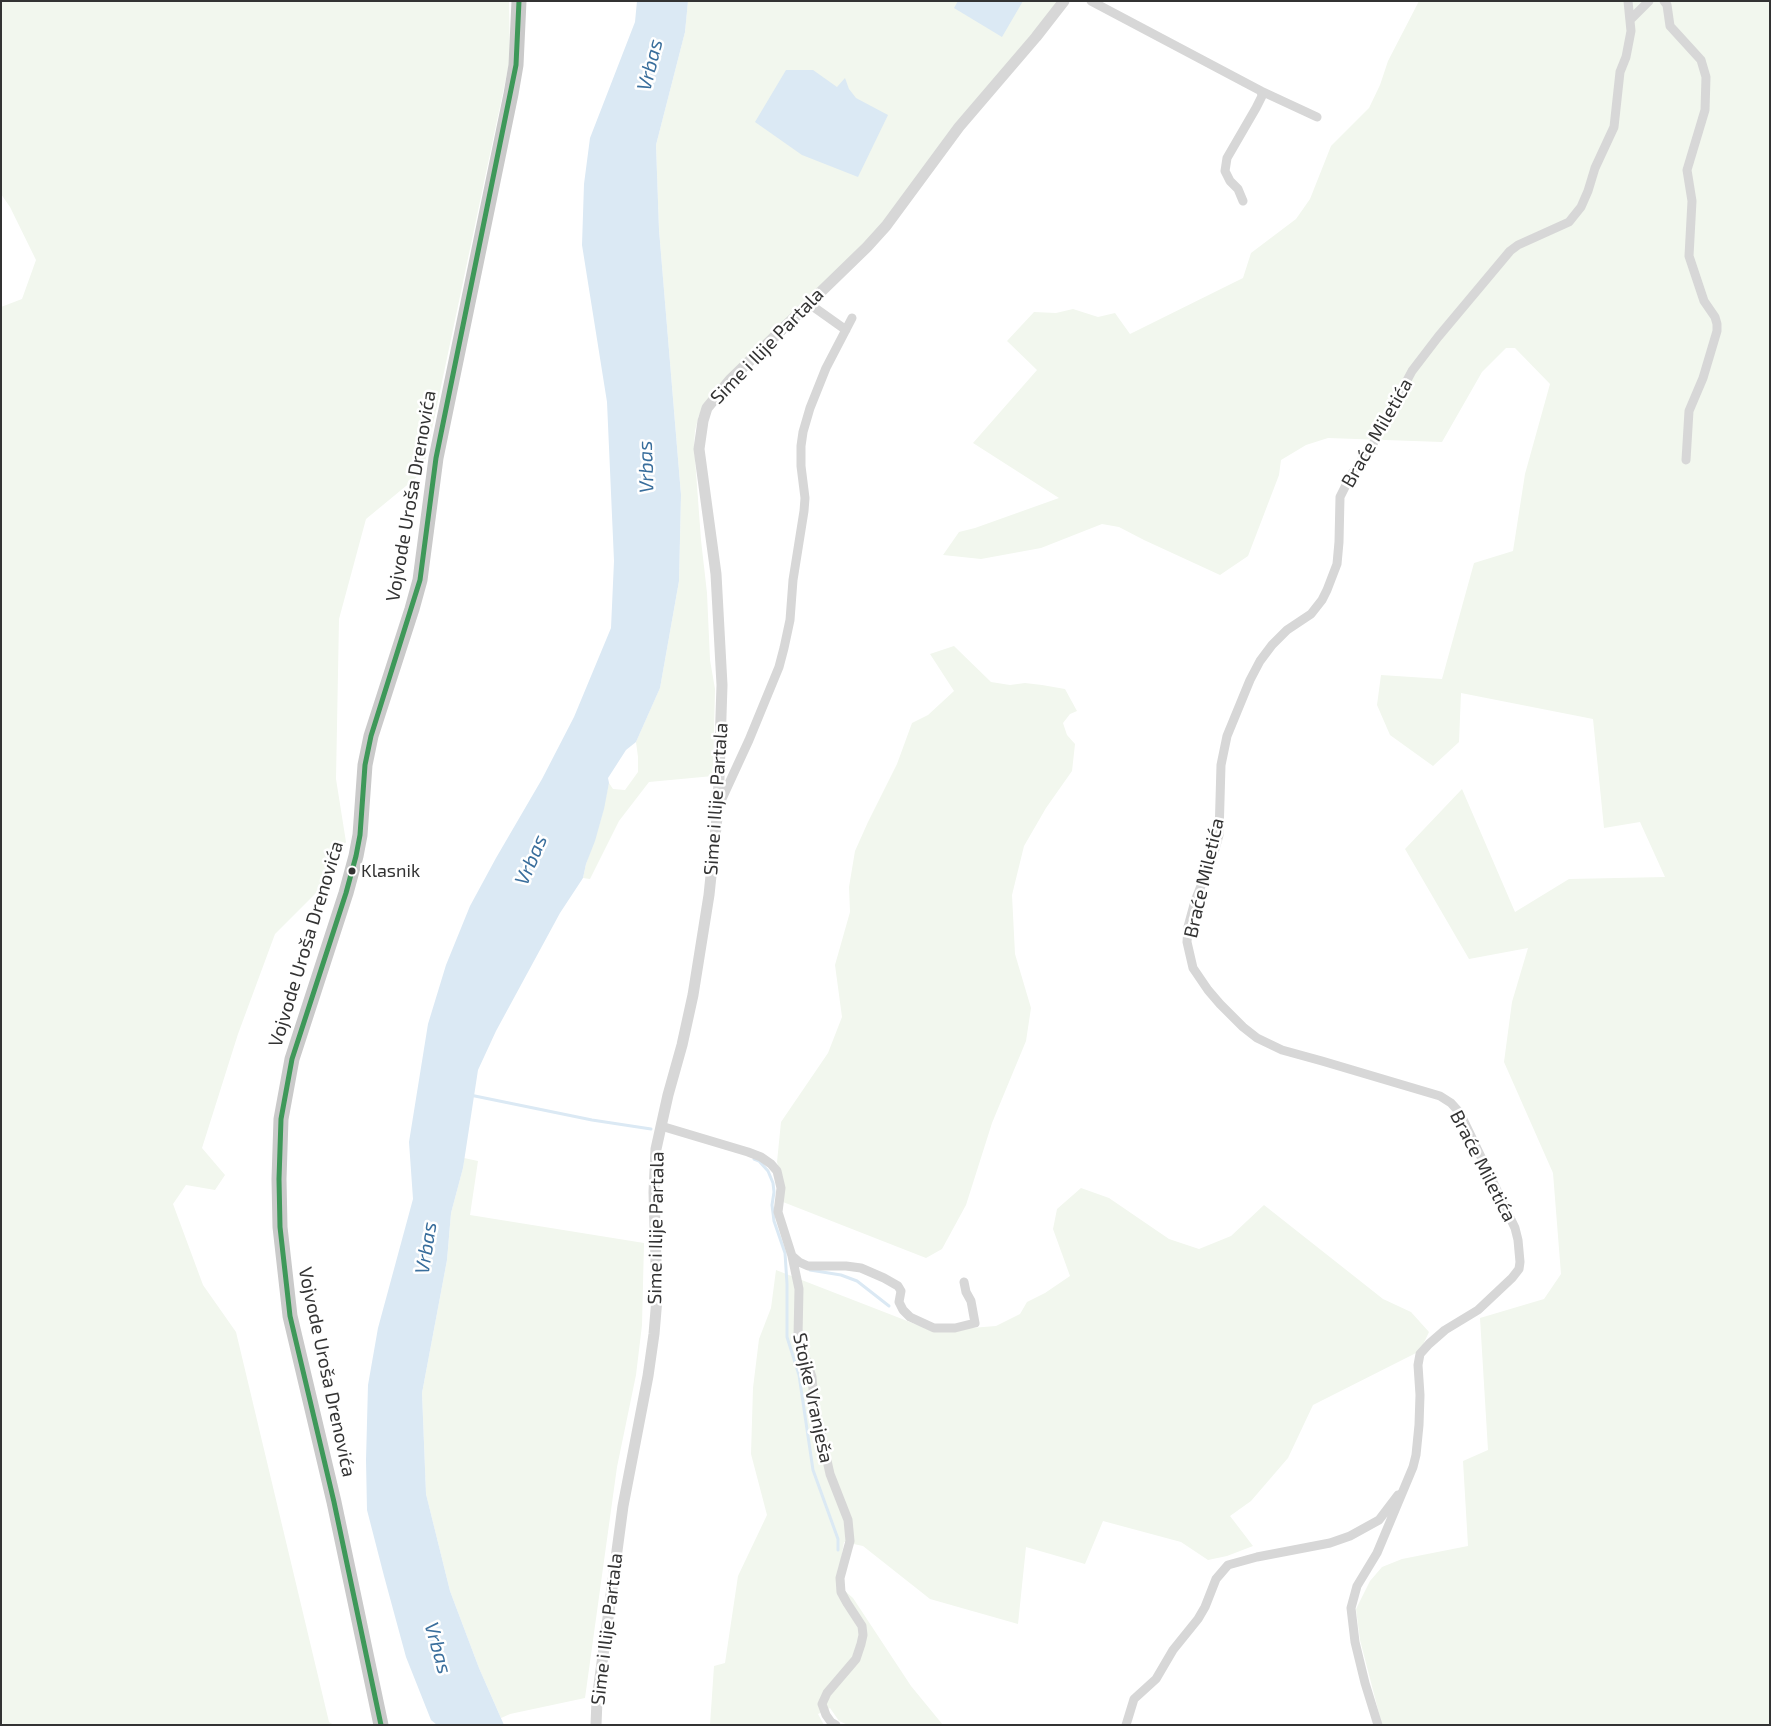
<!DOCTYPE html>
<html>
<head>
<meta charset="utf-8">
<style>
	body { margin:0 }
	#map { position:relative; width:1771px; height:1726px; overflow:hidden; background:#fff; font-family:"Exo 2",sans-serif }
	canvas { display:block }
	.frame { position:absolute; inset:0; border:2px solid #333; pointer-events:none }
</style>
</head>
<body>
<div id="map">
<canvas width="1771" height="1726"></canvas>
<div class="frame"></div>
</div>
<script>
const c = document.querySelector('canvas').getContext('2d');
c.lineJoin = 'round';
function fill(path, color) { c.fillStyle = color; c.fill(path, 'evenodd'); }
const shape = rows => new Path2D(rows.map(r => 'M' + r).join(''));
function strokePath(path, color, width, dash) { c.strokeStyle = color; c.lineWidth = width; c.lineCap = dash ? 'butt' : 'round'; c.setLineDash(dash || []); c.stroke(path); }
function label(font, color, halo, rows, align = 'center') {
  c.font = font + ' "Exo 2",sans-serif'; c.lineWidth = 5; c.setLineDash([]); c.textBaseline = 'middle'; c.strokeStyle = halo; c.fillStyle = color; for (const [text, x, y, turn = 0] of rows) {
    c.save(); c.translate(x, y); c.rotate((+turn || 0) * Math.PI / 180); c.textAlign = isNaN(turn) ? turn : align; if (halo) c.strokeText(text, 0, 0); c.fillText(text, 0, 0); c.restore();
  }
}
fill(shape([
	[1,1,509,1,510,59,423,472,366,519,339,619,336,779,346,842,315,894,275,934,238,1034,202,1148,225,1175,215,1190,186,1185,173,1204,203,1285,236,1332,329,1722,334,1725,3,1725,1,1715,1,307,22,299,36,260,10,207,1,194],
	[688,1,1064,1,903,203,699,415,695,431,694,445,701,540,707,593,710,660,715,689,713,776,649,782,619,821,590,879,583,878,586,864,601,819,609,783,613,789,625,790,638,772,638,757,636,742,660,688,679,581,681,495,659,230,656,145,685,32],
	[1419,1,1770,1,1770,1725,1382,1725,1360,1640,1356,1609,1370,1581,1382,1567,1402,1559,1468,1546,1463,1461,1488,1450,1480,1318,1544,1299,1561,1274,1553,1173,1504,1062,1512,1002,1528,948,1469,959,1405,849,1462,789,1515,912,1569,879,1665,877,1640,822,1604,828,1593,719,1461,693,1459,742,1433,766,1390,735,1377,705,1381,675,1442,679,1474,563,1513,551,1525,474,1550,384,1515,348,1506,348,1482,372,1442,442,1328,438,1306,445,1281,460,1279,475,1248,556,1220,575,1144,540,1119,527,1102,524,1041,548,981,559,943,555,959,532,975,528,1059,498,973,443,1037,370,1007,341,1034,312,1056,313,1073,309,1098,317,1115,313,1130,334,1243,278,1251,253,1296,219,1310,199,1331,146,1369,108,1380,85,1388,61],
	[954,646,991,682,1010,685,1025,683,1042,685,1065,689,1077,711,1070,714,1063,723,1067,735,1075,744,1072,771,1046,808,1024,846,1012,895,1015,954,1031,1008,1026,1041,992,1123,966,1205,942,1249,926,1258,783,1202,785,1188,777,1162,781,1122,828,1053,842,1017,835,965,850,912,849,887,855,851,868,822,897,764,912,723,928,715,954,691,930,654],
	[464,1158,478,1161,470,1215,644,1243,642,1325,636,1375,617,1467,585,1698,510,1714,501,1718,479,1668,450,1591,426,1494,422,1393,447,1260,451,1213,463,1168],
	[1081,1188,1109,1198,1169,1239,1199,1249,1231,1236,1264,1205,1383,1299,1411,1312,1429,1332,1420,1351,1313,1405,1288,1458,1251,1501,1230,1516,1253,1546,1227,1556,1208,1560,1181,1542,1103,1521,1085,1564,1026,1547,1018,1624,930,1599,863,1546,844,1542,837,1584,853,1598,911,1686,943,1725,848,1725,839,1721,830,1708,818,1714,824,1725,710,1725,714,1666,725,1663,738,1576,767,1515,751,1454,753,1388,759,1339,771,1308,776,1270,933,1331,996,1326,1020,1314,1027,1302,1045,1293,1070,1276,1053,1229,1057,1209]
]), '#f2f7ee');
fill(shape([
	[637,1,688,1,685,32,656,145,659,230,681,495,679,581,660,688,636,742,626,750,608,778,609,783,604,809,595,841,586,864,583,878,560,913,496,1031,478,1070,463,1168,451,1213,447,1260,422,1393,426,1494,450,1591,479,1668,504,1725,437,1725,431,1720,406,1657,384,1576,367,1510,366,1460,368,1385,378,1328,413,1199,409,1142,428,1024,446,965,470,906,496,858,542,779,574,717,611,628,614,561,607,402,582,245,584,184,590,138,635,22],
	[958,1,1023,1,1002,37,954,8],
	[786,70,813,70,837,87,845,78,849,89,856,98,888,115,858,177,802,155,755,122]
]), '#dbe9f4');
strokePath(shape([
	[470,1095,592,1120,651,1129],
	[754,1159,759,1161,768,1171,773,1183,774,1192,772,1205,774,1221,785,1253,787,1284,787,1337,799,1375,813,1470,838,1539,838,1550],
	[810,1270,841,1275,857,1281,889,1306]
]), '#dbe9f4', 3);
strokePath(shape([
	[1091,1,1261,91,1262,96,1256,108,1227,158,1225,171,1230,181,1238,189,1243,201],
	[1664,1,1667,5,1670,26,1701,60,1706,77,1705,110,1687,170,1692,201,1689,256,1704,301,1715,317,1717,324,1717,331,1703,378,1689,411,1686,460],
	[1631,19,1649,1],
	[1261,91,1317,117],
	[808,303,846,330],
	[720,803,749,740,779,667,784,648,790,620,793,580,804,511,805,498,801,466,801,446,803,432,810,408,826,368,852,318],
	[661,1126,748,1152,761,1157,771,1164,777,1171,781,1188,778,1212,792,1256,799,1289,798,1336,812,1377,814,1402,830,1474,848,1520,850,1541,840,1578,841,1592,847,1603,862,1626,863,1635,861,1644,856,1659,827,1693,822,1704,826,1715,831,1722,836,1725],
	[792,1256,799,1262,808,1266,846,1266,861,1268,884,1278,898,1286,901,1291,899,1302,903,1310,910,1317,934,1328,955,1328,975,1323,971,1301,966,1292,964,1282],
	[1126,1725,1134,1699,1156,1679,1173,1650,1198,1619,1205,1607,1216,1579,1228,1565,1257,1557,1330,1543,1350,1536,1379,1520,1398,1495],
	[1378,1725,1365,1683,1355,1642,1351,1608,1357,1586,1377,1553,1413,1467,1416,1455,1419,1425,1420,1395,1418,1365,1420,1354,1429,1344,1445,1330,1478,1310,1512,1278,1519,1269,1520,1262,1518,1240,1515,1228,1460,1113,1451,1103,1440,1096,1322,1061,1282,1050,1257,1038,1243,1027,1220,1004,1208,990,1193,968,1187,942,1188,927,1195,901,1213,856,1219,835,1221,765,1227,736,1250,680,1260,661,1272,645,1287,630,1311,614,1322,600,1327,590,1337,564,1339,542,1340,497,1351,475,1373,444,1412,371,1438,337,1510,251,1518,245,1569,222,1581,207,1588,191,1595,168,1614,127,1620,72,1626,57,1631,31,1628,1]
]), '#d7d7d7', 9);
strokePath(shape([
	[596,1725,597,1700,623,1506,648,1376,654,1334,657,1298,654,1192,656,1149,668,1095,682,1045,693,995,709,895,718,808,722,685,716,574,699,449,703,421,707,408,730,380,867,247,886,226,959,127,1036,37,1064,1]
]), '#d7d7d7', 11);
strokePath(shape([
	[381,1725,334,1502,290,1316,280,1227,279,1179,281,1119,292,1059,346,893,356,856,360,835,365,765,371,736,412,609,420,580,436,458,511,94,516,65,519,1]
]), '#cacaca', 15);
strokePath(shape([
	[381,1725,334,1502,290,1316,280,1227,279,1179,281,1119,292,1059,346,893,356,856,360,835,365,765,371,736,420,580,436,458,516,65,519,1]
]), '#3e9859', 5);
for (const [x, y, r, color] of [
	[352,871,4.5,"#333"]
]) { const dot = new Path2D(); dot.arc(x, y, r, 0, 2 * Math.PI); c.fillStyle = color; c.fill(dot); strokePath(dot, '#fff', 2); }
label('18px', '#333', '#fff', [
	["Klasnik",361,871]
], 'left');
label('19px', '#333', '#fff', [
	["Sime i Ilije Partala",767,346,-46],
	["Braće Miletića",1377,433,-60],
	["Vojvode Uroša Drenovića",411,496,-80],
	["Sime i Ilije Partala",716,799,-86],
	["Braće Miletića",1204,878,-77],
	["Vojvode Uroša Drenovića",306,944,-73],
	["Braće Miletića",1483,1166,63],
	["Sime i Ilije Partala",656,1228,-89],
	["Vojvode Uroša Drenovića",327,1372,78],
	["Stojke Vranješa",813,1398,78],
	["Sime i Ilije Partala",607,1629,-83]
]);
label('italic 20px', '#396e9c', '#fff', [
	["Vrbas",650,65,-76],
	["Vrbas",646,467,-92],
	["Vrbas",531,860,-67],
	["Vrbas",426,1248,-81],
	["Vrbas",438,1648,74]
]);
</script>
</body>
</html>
